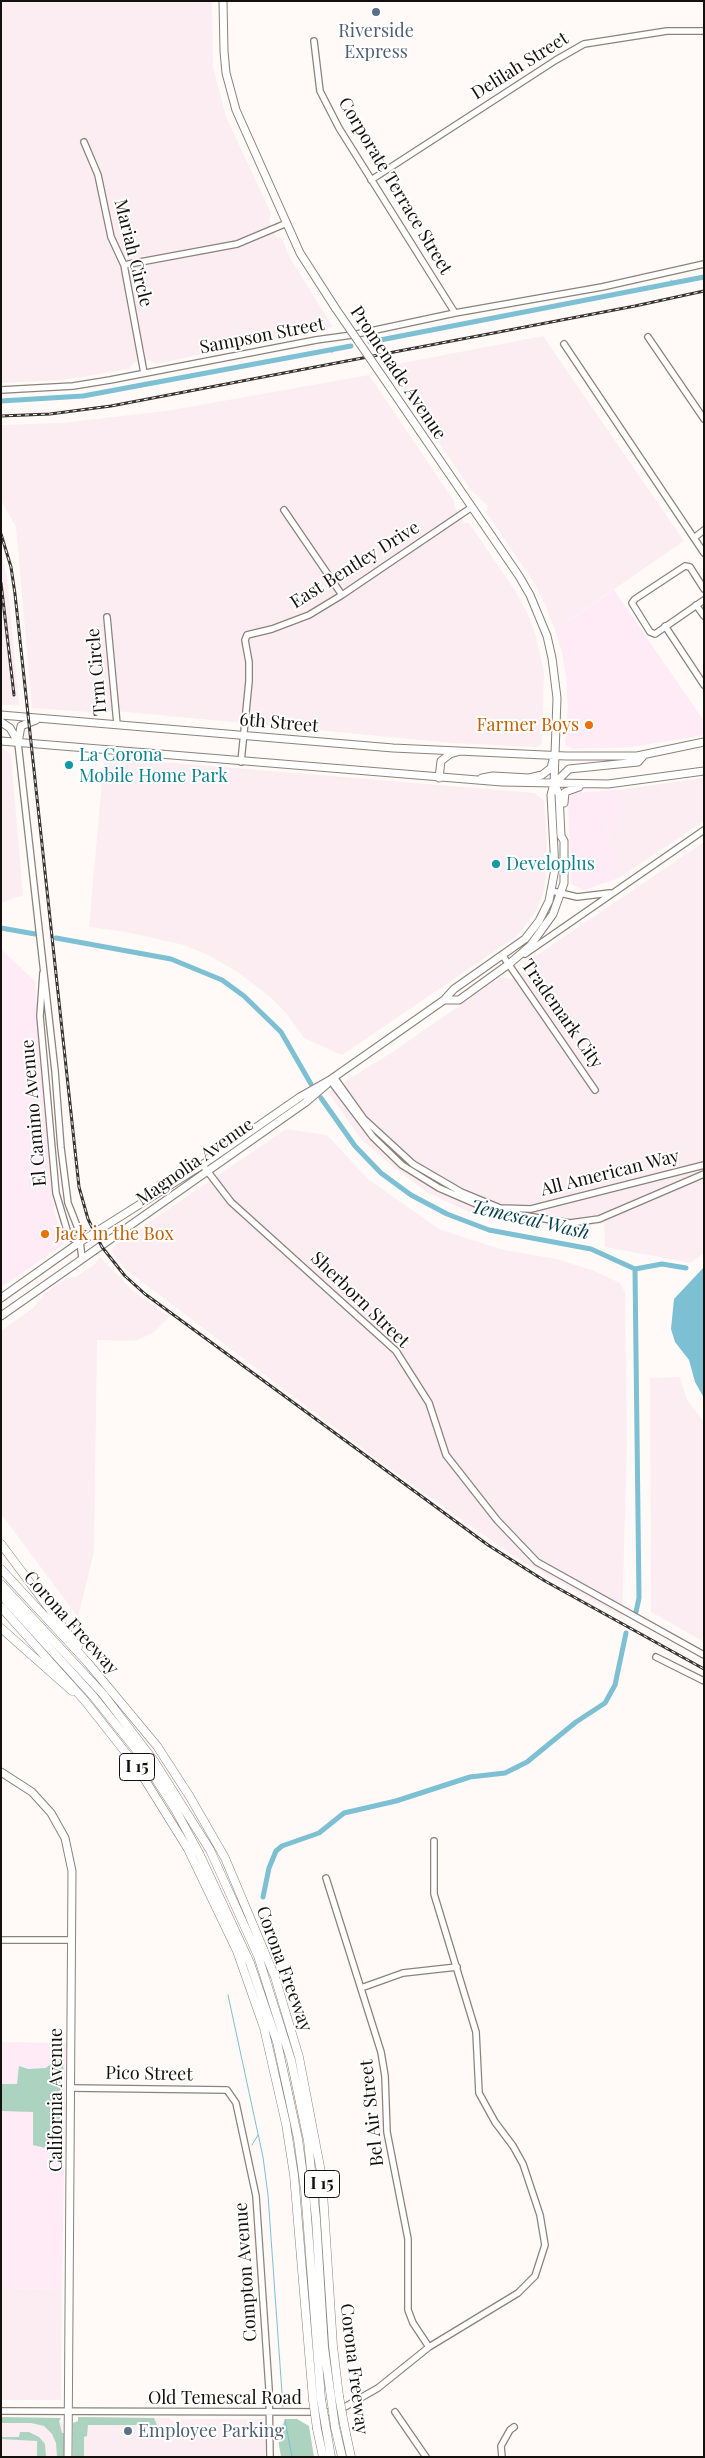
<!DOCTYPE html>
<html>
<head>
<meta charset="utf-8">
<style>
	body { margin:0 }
	#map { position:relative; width:705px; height:2458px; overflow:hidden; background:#fffaf7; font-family:"Playfair Display",serif }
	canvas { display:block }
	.frame { position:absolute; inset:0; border:2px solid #14100d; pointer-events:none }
</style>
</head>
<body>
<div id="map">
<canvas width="705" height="2458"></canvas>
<div class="frame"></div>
</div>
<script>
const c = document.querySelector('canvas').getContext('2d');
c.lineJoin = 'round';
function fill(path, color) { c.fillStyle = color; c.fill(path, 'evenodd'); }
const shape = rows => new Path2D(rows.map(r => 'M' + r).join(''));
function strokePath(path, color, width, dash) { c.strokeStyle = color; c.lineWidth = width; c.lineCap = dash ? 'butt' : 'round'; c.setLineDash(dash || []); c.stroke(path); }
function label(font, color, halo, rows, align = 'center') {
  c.font = font + ' "Playfair Display",serif'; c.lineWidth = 4; c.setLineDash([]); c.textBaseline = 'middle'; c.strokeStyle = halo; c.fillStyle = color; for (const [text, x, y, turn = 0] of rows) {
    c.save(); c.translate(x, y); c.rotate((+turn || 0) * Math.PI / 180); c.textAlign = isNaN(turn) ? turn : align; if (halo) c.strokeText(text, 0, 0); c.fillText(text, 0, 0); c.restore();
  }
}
fill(shape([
	[614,590,704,721,704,735,632,747,573,749,565,745,568,705,566,677,562,652,555,630],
	[617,790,625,812,606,824,619,878,584,890,571,884,568,799,573,793],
	[1,949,35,981,54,1211,64,1244,1,1287],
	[1,2042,66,2043,62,2289,1,2288]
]), '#feebf5');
fill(shape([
	[1,1,212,1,213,66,226,117,271,213,269,220,276,237,282,238,290,258,333,327,155,364,149,360,134,362,129,369,63,380,1,383],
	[543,336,684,541,555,630,545,604,533,581,486,512,488,506,471,490,387,366],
	[369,375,454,501,455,507,464,523,469,523,514,589,527,612,536,636,544,672,542,744,537,747,453,743,105,710,102,713,32,708,16,527,1,500,1,425,60,423,166,411],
	[1,552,7,577,19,705,1,705],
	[1,748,9,752,11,756,23,895,1,903],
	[104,757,535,793,544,801,547,846,546,857,548,861,543,895,535,913,517,936,342,1055,304,1038,286,1013,268,995,236,971,208,955,184,945,126,932,89,927],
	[704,778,704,821,619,878,606,824,625,812,617,790],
	[704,842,704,1253,691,1263,605,1247,604,1223,576,1228,474,1214,428,1193,392,1166,361,1139,328,1092,343,1085,347,1080,391,1053,501,977,511,979,524,969,524,964],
	[286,1129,327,1135,368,1179,439,1229,500,1249,556,1259,592,1270,620,1283,625,1292,627,1447,622,1617,518,1559,387,1467,125,1269,112,1252,113,1247],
	[100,1257,133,1291,169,1317,153,1333,135,1341,97,1340,94,1552,78,1617,1,1514,1,1331,33,1308,43,1297,43,1294,67,1278,76,1277,95,1264],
	[680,1377,687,1400,704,1422,704,1642,651,1612,650,1378],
	[1,2288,62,2289,61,2400,1,2400],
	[1,2417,61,2418,59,2421,64,2424,64,2457,1,2457],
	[78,2417,169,2418,173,2421,186,2419,261,2419,265,2424,265,2457,73,2457,73,2423,78,2421]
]), '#fcedf2');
fill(shape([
	[64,2050,61,2116,61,2163,54,2162,50,2149,33,2145,33,2112,1,2111,1,2084,17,2084,19,2066,28,2069,46,2068,53,2062,55,2052],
	[1,2417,61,2418,59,2421,62,2433,64,2433,64,2457,53,2457,57,2456,56,2443,52,2434,44,2426,31,2423,1,2423],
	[78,2417,154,2418,157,2425,88,2425,87,2436,84,2437,84,2457,73,2457,73,2423,78,2421],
	[285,2419,297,2419,309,2426,314,2457,281,2457,278,2439],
	[20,2432,29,2432,39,2437,45,2444,46,2457,37,2457,37,2441,1,2439,1,2437,19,2437]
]), '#acd3c0');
fill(shape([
	[704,1267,704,1398,695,1382,689,1360,675,1342,671,1329,674,1299]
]), '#7dbfd3');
strokePath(shape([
	[671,280,672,284],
	[673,281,674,284],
	[611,294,612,297],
	[437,330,439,326],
	[370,340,371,342],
	[330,350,332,353],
	[145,382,146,384],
	[5,399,5,401],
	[228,1995,263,2157,268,2195,283,2407],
	[252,2145,258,2135],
	[285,2420,292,2457]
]), '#7dbfd3', 1);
strokePath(shape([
	[370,342,704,277],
	[1,401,83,396,351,346],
	[1,928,35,934],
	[56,938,171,959,222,980,244,996,281,1032,311,1084],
	[321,1098,355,1146,381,1173,411,1195,447,1214,489,1230,591,1249,635,1269,662,1264,686,1268],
	[635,1269,639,1598,636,1612],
	[263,1897,269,1868,276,1851,282,1846,319,1833,344,1813,396,1801,470,1777,505,1773,527,1762,576,1722,605,1703,615,1685,626,1633]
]), '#7dbfd3', 5);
const minor = shape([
	[314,41,320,91,339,128,455,313],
	[84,142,98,175,111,237,124,265,144,373],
	[371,180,556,60,584,44,667,31,704,31],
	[124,265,237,244,287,223],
	[648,337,704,419],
	[564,344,704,553],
	[1,390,73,386,110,380,316,340,352,335,455,313,602,287,704,264],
	[284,510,342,595],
	[694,538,704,530],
	[704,589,690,567,685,566,635,599,632,603,650,632,655,634,704,600],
	[696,605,704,616],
	[107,617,117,724],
	[665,626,704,685],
	[18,743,55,1071,61,1148,68,1203,79,1231,82,1259],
	[241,762,249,681,249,662,245,640,247,635,272,629,309,615,342,595,472,507],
	[552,891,577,897,610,893],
	[525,954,704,830],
	[503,956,595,1090],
	[43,973,40,1016,56,1193,69,1237,80,1242],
	[334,1077,364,1119,413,1164,461,1192,500,1208,531,1209,704,1165],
	[330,1080,373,1137,402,1165,439,1188,490,1210,570,1223,599,1219,704,1174],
	[205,1168,231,1202,396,1351,429,1403,446,1455,497,1520,537,1562,704,1655],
	[656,1657,704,1681],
	[326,1878,381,2052,385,2076,387,2132,408,2239,408,2310,413,2323,429,2347],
	[1,1940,72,1940],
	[361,1988,403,1973,457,1967],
	[71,2088,227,2090,236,2103,256,2196,269,2389,270,2457],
	[1,2411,329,2412,343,2408,378,2388,429,2347,518,2293,535,2276,545,2245,540,2215,523,2164,513,2146,495,2122,479,2093,476,2032,434,1894,434,1841],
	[395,2412,426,2457],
	[502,2457,501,2446,510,2430,514,2427]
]);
const major = shape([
	[223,1,224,51,226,73,236,110,300,253,336,309],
	[1,715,393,748,566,756,637,756,704,742],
	[1,722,10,728,17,740],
	[1,741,502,782,608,784,704,771],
	[18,743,21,726,36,720],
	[439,778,441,761,450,754,457,752],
	[482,778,493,776,529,778,542,775,551,768,553,760],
	[555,783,569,769,638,762,644,755],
	[564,803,565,792,579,787],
	[444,1000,459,1000,509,964,530,946,553,914,564,883,564,841,561,836,559,794,554,783],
	[1,1298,80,1242,202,1165,300,1097,330,1080,444,1000,454,989,525,939,539,921,549,901,555,869,551,795,554,783,557,698,552,658,547,636,530,595,519,576,389,386],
	[1,1316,306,1102,327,1084],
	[1,1772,32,1792,51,1813,65,1838,72,1871,68,2457]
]);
const highway = shape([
	[1,1544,78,1647],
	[1,1569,88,1663,157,1746,190,1797,225,1858,275,1977,299,2057,322,2177,333,2346,339,2396],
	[1,1584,103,1694,154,1761,210,1850,258,1956,291,2060,308,2141,316,2219,324,2347,331,2398],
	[1,1595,93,1696,141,1756,175,1809,200,1855,250,1963,277,2042,298,2139,305,2190,321,2399],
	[1,1607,85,1701,137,1767,188,1849,237,1951,264,2028,286,2124,294,2175,313,2400],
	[1,1628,72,1691],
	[344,2424,351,2457],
	[335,2427,342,2457],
	[326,2428,331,2457],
	[317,2429,323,2457]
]);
strokePath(minor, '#8c827a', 8);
strokePath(major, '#8c827a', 9);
strokePath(highway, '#8c827a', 9);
strokePath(minor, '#fff', 5.5);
strokePath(major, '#fff', 7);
strokePath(highway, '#fff', 8);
const rail = shape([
	[1,416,50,414,111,406,635,306,704,291],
	[1,534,11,567,15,594,79,1187,88,1219,102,1247,125,1276,145,1294,488,1545,545,1581,704,1669],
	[1,583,14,695]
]);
strokePath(rail, '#383431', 3);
strokePath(rail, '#fff', 1, [4]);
const majorBridge = shape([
	[336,309,389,386]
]);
const highwayBridge = shape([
	[339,2396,344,2424],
	[331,2398,335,2427],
	[321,2399,326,2428],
	[313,2400,317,2429]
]);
strokePath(majorBridge, '#8c827a', 9, []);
strokePath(highwayBridge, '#8c827a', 9, []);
strokePath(majorBridge, '#fff', 7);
strokePath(highwayBridge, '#fff', 8);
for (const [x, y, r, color] of [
	[376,12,5,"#5c6f8a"],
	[589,725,5,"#e8710a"],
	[69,765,5,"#0f9aa8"],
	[496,864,5,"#0f9aa8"],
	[45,1234,5,"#e8710a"],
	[128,2431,5,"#5c6f8a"]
]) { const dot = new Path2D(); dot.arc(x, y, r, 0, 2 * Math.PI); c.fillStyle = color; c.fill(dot); strokePath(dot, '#fff', 2); }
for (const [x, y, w] of [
	[137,1767,35],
	[322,2184,35]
]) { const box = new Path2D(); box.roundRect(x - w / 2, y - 13.5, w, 27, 4); c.fillStyle = '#fff'; c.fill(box); strokePath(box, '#14100d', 1); }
label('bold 16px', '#14100d', null, [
	["I 15",137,1767],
	["I 15",322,2184]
]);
label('18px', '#4e5e75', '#fff', [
	["Riverside",376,31],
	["Express",376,52],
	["Employee Parking",138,2431,"left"]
]);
label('18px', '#14100d', '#fff', [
	["Delilah Street",520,66,-32],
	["Corporate Terrace Street",395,186,59],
	["Mariah Circle",133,253,76],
	["Sampson Street",262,336,-11],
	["Promenade Avenue",398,373,56],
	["East Bentley Drive",355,565,-32],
	["Trm Circle",97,672,-95],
	["6th Street",279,723,5],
	["Trademark City",562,1014,55],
	["El Camino Avenue",34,1113,-95],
	["Magnolia Avenue",195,1162,-35],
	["All American Way",610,1173,-14],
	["Sherborn Street",360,1300,44],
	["Corona Freeway",71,1623,48],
	["Corona Freeway",284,1969,70],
	["Pico Street",149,2074,1],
	["California Avenue",56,2100,-90],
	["Bel Air Street",372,2113,-96],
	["Compton Avenue",246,2272,-94],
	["Corona Freeway",354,2369,83],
	["Old Temescal Road",225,2398]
]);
label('18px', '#c56008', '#fff', [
	["Farmer Boys",579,725],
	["Jack in the Box",55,1234,"left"]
], 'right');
label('18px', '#0d838f', '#fff', [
	["La Corona",79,755],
	["Mobile Home Park",79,776],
	["Developlus",506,864]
], 'left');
label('italic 19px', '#003e4d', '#fff', [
	["Temescal Wash",530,1220,13]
]);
</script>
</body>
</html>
